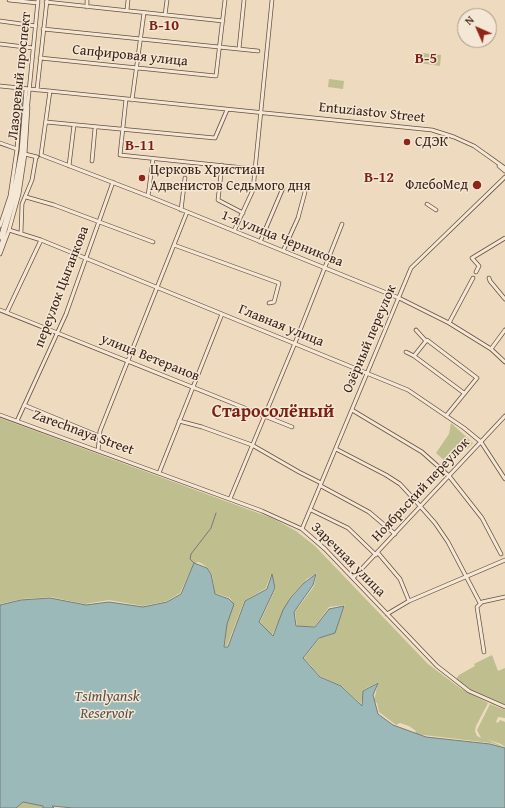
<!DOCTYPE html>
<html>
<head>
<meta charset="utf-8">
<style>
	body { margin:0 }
	#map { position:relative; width:505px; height:808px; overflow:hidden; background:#eedabe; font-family:"Gentium Book Plus",serif }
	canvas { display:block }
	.north { position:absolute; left:457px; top:8px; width:40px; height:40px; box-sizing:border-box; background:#f4e7d5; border:1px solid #aa9888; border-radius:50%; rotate:315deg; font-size:11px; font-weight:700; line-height:16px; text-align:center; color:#3a2215 }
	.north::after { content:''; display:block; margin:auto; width:14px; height:18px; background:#8f2418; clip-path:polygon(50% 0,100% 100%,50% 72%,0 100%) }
</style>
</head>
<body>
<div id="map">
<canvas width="505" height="808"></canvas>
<div class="north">N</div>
</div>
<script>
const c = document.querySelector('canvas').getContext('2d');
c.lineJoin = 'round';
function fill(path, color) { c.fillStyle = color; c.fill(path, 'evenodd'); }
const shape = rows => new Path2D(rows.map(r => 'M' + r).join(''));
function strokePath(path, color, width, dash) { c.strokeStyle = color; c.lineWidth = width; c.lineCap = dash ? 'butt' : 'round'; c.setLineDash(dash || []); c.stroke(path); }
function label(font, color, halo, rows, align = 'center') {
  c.font = font + ' "Gentium Book Plus",serif'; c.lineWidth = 3; c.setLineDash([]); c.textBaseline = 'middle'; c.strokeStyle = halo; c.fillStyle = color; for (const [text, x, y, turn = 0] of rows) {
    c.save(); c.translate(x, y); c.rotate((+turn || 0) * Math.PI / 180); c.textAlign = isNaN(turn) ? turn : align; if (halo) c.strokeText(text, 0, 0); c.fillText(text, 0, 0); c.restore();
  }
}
fill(shape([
	[422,53,441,55,440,66,420,63],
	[329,79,344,81,343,89,328,87],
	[0,418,247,509,272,518,296,531,315,546,428,664,460,688,488,703,476,726,475,731,477,736,481,738,477,730,490,704,505,710,505,718,498,717,496,722,498,723,500,720,505,722,505,747,501,744,487,739,504,747,491,743,415,734,416,731,409,726,400,723,396,725,379,712,377,703,374,701,378,682,363,690,361,704,342,686,320,676,304,658,320,638,335,633,345,605,329,607,315,626,297,626,295,612,314,586,317,573,307,579,290,597,272,635,260,622,276,588,271,574,266,588,244,601,227,646,225,646,227,624,234,604,230,598,215,593,212,574,207,567,199,562,194,563,180,593,167,601,143,606,109,600,85,604,51,597,22,599,0,604],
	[451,423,473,443,467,449,462,445,445,461,436,453,449,434],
	[492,655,498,671,505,668,505,705,470,689,456,679,459,675,475,666,474,664],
	[23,802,43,806,43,808,16,808]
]), '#bebe8e');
const water = shape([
	[194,563,207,568,211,574,215,594,229,599,234,604,227,624,224,647,228,647,245,601,267,589,272,574,275,588,259,622,273,636,283,610,291,597,304,583,316,574,313,585,294,612,296,626,315,627,329,609,344,606,335,633,319,638,303,658,320,677,341,686,362,706,363,691,378,683,373,695,378,714,393,725,426,737,490,744,505,748,505,808,73,808,52,806,54,808,43,808,43,806,23,802,16,808,0,808,0,605,21,600,50,598,86,605,109,602,143,607,167,602,181,594,194,563]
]);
fill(water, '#9bb9b8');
strokePath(water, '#747d77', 1);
strokePath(shape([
	[194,563,190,559,191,554,211,528,216,513]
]), '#747d77', 1);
const minor = shape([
	[9,0,38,3],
	[46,2,223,21],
	[87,7,87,0],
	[127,10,128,0],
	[165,15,167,0],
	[0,21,36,26],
	[43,29,258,51],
	[0,44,33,48],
	[239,49,244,0],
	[40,58,216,76,225,0],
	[0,86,432,130,454,137,474,146,505,168],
	[37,90,47,0],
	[126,99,120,155,254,169],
	[132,100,144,13],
	[46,122,215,138,227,110],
	[0,143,17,149],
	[25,154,37,157],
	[41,155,148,196,399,298,449,323,491,349,505,362],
	[41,155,50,91],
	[92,161,95,128],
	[222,165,218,200,243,213],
	[69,166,74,125],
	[499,166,505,171],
	[148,196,153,159],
	[26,197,54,205,153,242],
	[427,204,436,210],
	[181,210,185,178],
	[0,226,10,196,17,149,21,88],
	[9,230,41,240,408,390,464,428,481,442,505,479],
	[234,231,253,190,272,0],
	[21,233,22,204,32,180,36,157],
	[0,238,13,194,21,151,26,89],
	[260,242,283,188],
	[174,245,279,283,274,302,269,303],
	[0,248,16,194,23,153,38,0],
	[283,251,298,218,305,192],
	[0,254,9,230,19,194,25,154,28,107],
	[476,272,479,266,472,258,505,238],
	[489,278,490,281,505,299],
	[0,310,292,427],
	[7,312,41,240],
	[449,323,473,278],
	[416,330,426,341],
	[491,349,505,330],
	[406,352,414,356],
	[24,405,99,436],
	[352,410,422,452,449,476,482,518,501,554],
	[0,415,262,511,302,529,325,549,437,666,469,691,505,707],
	[446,416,477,378,427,340,426,341,414,356,464,393],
	[17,421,66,314,113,182],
	[179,421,202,427,252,445,299,472,321,483],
	[336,449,386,475,400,484,412,497,435,523,448,542,480,603],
	[98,451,100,431,187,212],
	[159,473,222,314],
	[321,486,369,512,395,534],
	[230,499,295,343,342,224],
	[311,510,348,528,376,555],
	[302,529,411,268,505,177],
	[378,553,400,579,409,601],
	[353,578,505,416],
	[387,614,409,601,505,560],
	[484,652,477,607,482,602,505,597]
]);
strokePath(minor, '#67503f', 4.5);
strokePath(minor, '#f4e7d5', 3);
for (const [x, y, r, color] of [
	[407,142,4,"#8f2418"],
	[142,178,4,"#8f2418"],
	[477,185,5,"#8f2418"]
]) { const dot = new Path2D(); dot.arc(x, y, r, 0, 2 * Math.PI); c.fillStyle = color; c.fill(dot); strokePath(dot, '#f4e7d5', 1.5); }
label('14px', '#3a2215', '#f4e7d5', [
	["Сапфировая улица",130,56,6],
	["Лазоревый проспект",20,76,-84],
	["Entuziastov Street",372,113,6],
	["1-я улица Черникова",282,239,22],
	["переулок Цыганкова",62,287,-69],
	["Главная улица",281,326,22],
	["Озёрный переулок",370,339,-67],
	["улица Ветеранов",150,358,22],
	["Zarechnaya Street",83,433,20],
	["Ноябрьский переулок",421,490,-47],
	["Заречная улица",348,560,45]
]);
label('14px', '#3a2215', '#f4e7d5', [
	["СДЭК",415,142],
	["Церковь Христиан",150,170],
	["Адвенистов Седьмого дня",150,186],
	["ФлебоМед",468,185,"right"]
], 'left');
label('bold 15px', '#7a1f14', '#f4e7d5', [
	["В-10",164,26],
	["В-5",426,59],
	["В-11",140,146],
	["В-12",379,178]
]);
label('italic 15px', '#574f46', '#f4e7d5', [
	["Tsimlyansk",107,697],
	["Reservoir",107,714]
]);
label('bold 18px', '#7a1f14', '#f4e7d5', [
	["Староcолёный",273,412]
]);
</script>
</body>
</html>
